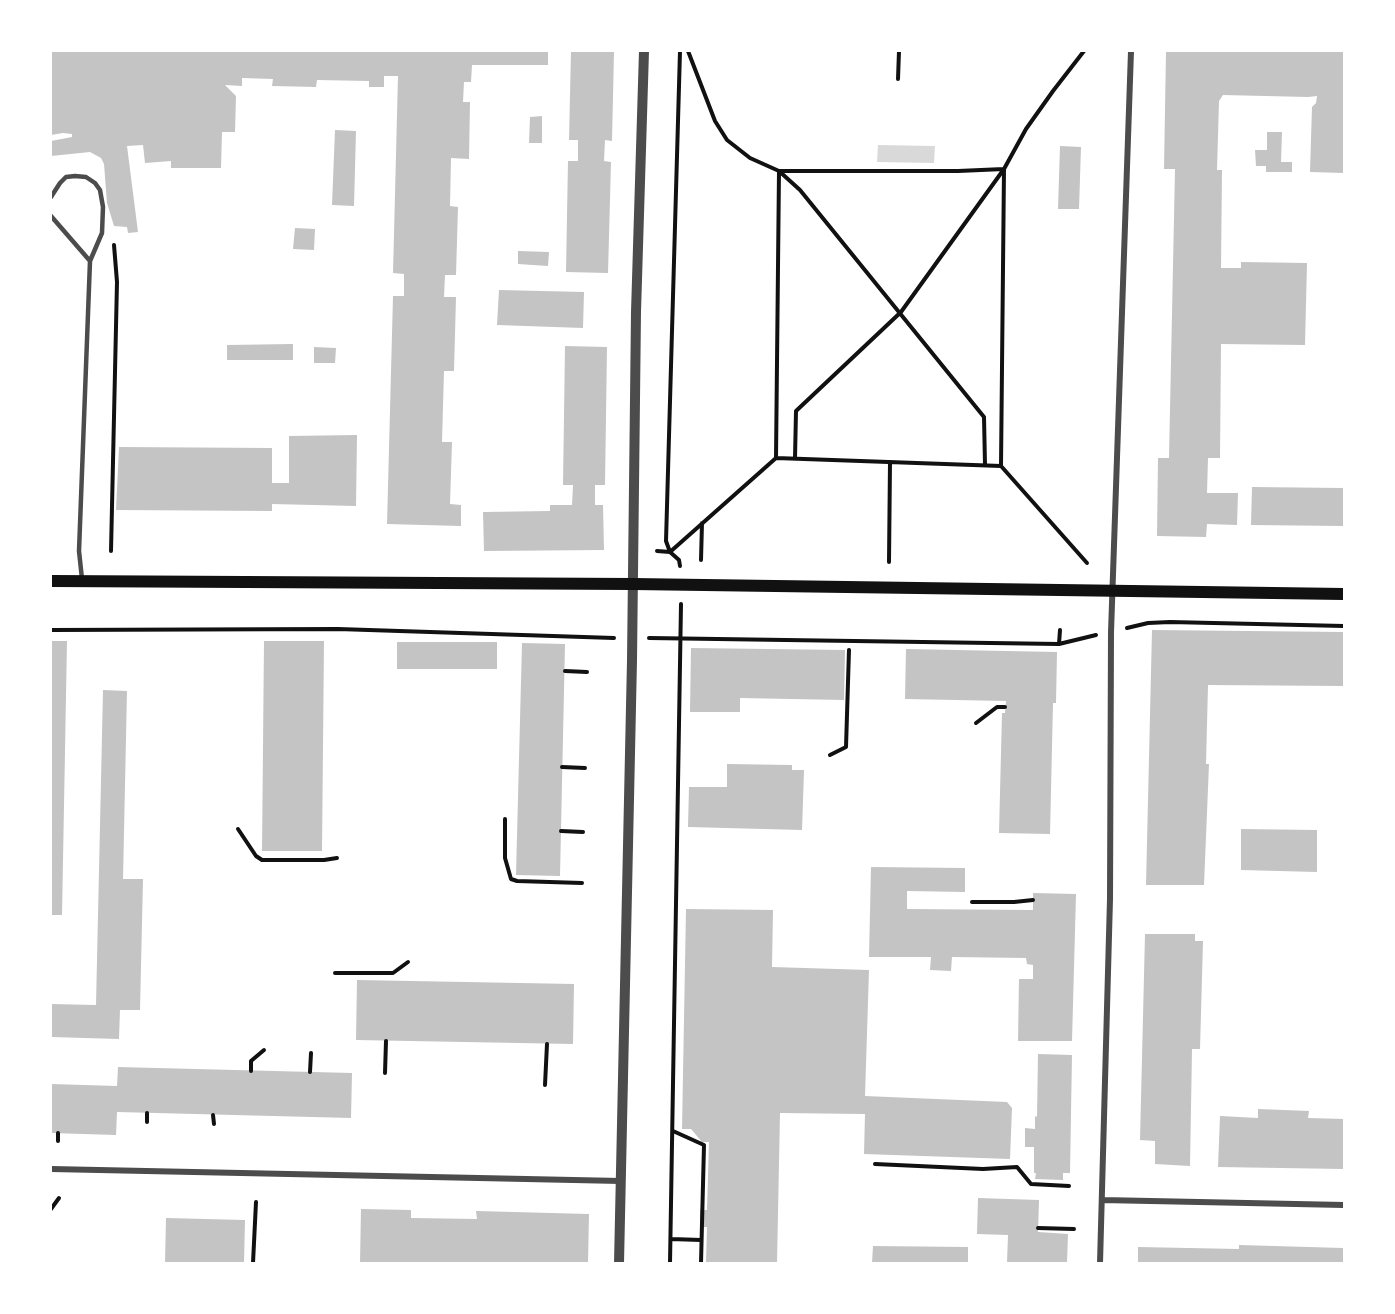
<!DOCTYPE html>
<html>
<head>
<meta charset="utf-8">
<style>
	body { margin:0 }
	#map { position:relative; width:1395px; height:1314px; overflow:hidden; background:#fff; font-family:"Golos Text",sans-serif }
	canvas { display:block }
	.frame { position:absolute; inset:0; border:52px solid #fff; pointer-events:none }
</style>
</head>
<body>
<div id="map">
<canvas width="1395" height="1314"></canvas>
<div class="frame"></div>
</div>
<script>
const c = document.querySelector('canvas').getContext('2d');
c.lineJoin = 'round';
function fill(path, color) { c.fillStyle = color; c.fill(path, 'evenodd'); }
const shape = rows => new Path2D(rows.map(r => 'M' + r).join(''));
function strokePath(path, color, width, dash) { c.strokeStyle = color; c.lineWidth = width; c.lineCap = dash ? 'butt' : 'round'; c.setLineDash(dash || []); c.stroke(path); }
fill(shape([
	[878,145,935,146,934,163,877,162]
]), '#d9d9d9');
fill(shape([
	[51,51,548,51,548,65,472,65,471,82,464,82,463,102,470,102,469,159,451,158,450,206,458,207,456,275,445,275,444,297,456,297,454,371,444,371,442,442,452,442,450,504,461,505,461,526,387,524,393,296,404,296,404,274,393,273,398,76,384,76,384,87,369,87,369,81,317,80,316,87,272,86,273,79,242,78,242,86,225,85,236,96,235,132,222,132,221,168,171,168,171,161,145,163,143,145,127,146,138,232,128,233,127,227,114,226,107,203,104,164,101,158,90,152,51,156,51,141,72,137,72,134,63,133,51,135],
	[571,51,614,51,612,141,605,140,604,161,611,162,608,273,566,272,568,161,578,161,578,140,569,140],
	[1166,51,1344,51,1344,173,1310,172,1312,107,1316,103,1317,96,1308,97,1223,95,1219,101,1217,170,1222,170,1221,268,1241,268,1241,262,1307,263,1305,345,1221,344,1220,458,1208,458,1207,493,1238,493,1237,525,1207,524,1206,537,1157,536,1158,458,1169,458,1175,169,1164,169],
	[542,116,542,143,529,143,530,117],
	[335,130,356,131,354,206,332,205],
	[1267,132,1282,132,1281,162,1292,162,1292,172,1266,172,1266,166,1256,166,1255,150,1267,150],
	[1060,146,1081,147,1079,209,1058,209],
	[295,228,315,229,314,250,293,249],
	[518,251,549,252,548,266,518,264],
	[499,290,584,292,583,328,497,325],
	[293,344,293,360,227,360,227,345],
	[565,346,607,347,605,485,595,485,595,505,603,505,604,550,484,551,483,512,550,511,550,505,572,505,573,485,563,485],
	[314,347,336,348,335,363,314,363],
	[357,435,356,506,272,504,272,511,116,510,119,447,272,448,272,483,289,483,289,436],
	[1252,487,1344,488,1344,526,1251,525],
	[1152,630,1344,632,1344,686,1208,685,1206,764,1209,764,1204,885,1146,885],
	[51,641,67,641,62,915,51,915],
	[264,641,324,641,322,851,262,851],
	[397,642,497,642,497,669,397,669],
	[522,643,565,644,560,876,516,875],
	[691,648,845,650,844,700,740,698,740,712,690,712],
	[906,649,1057,652,1056,703,1053,703,1050,834,999,833,1002,713,1005,713,1006,701,905,699],
	[103,690,127,691,123,879,143,879,140,1010,120,1010,119,1039,51,1037,51,1004,96,1005],
	[727,764,792,765,792,770,804,770,802,830,688,827,689,787,727,787],
	[1241,829,1317,830,1317,872,1241,870],
	[871,867,965,868,965,892,907,891,907,909,1033,910,1033,893,1076,894,1072,1041,1018,1041,1019,979,1033,979,1033,965,1027,964,1026,958,952,957,951,971,930,970,931,957,869,957],
	[686,909,773,910,772,967,869,970,865,1096,1007,1102,1012,1108,1010,1159,864,1154,865,1114,780,1113,777,1263,706,1263,707,1227,700,1227,700,1210,707,1210,709,1142,702,1142,691,1129,682,1129],
	[1145,934,1195,934,1195,941,1203,941,1200,1049,1192,1049,1190,1166,1155,1164,1155,1141,1140,1140],
	[357,980,574,984,573,1044,356,1040],
	[1038,1054,1072,1055,1070,1173,1063,1173,1063,1180,1035,1179,1036,1173,1034,1173,1034,1147,1025,1147,1025,1128,1035,1129,1035,1116,1037,1117],
	[118,1067,352,1073,351,1118,117,1112,116,1135,51,1133,51,1084,117,1086],
	[1258,1109,1309,1111,1308,1118,1344,1119,1344,1169,1218,1167,1220,1116,1258,1118],
	[978,1198,1039,1200,1038,1232,1068,1234,1067,1263,1007,1263,1008,1235,977,1234],
	[361,1209,411,1210,411,1218,477,1219,476,1211,589,1214,588,1263,360,1263],
	[166,1218,245,1220,244,1263,165,1263],
	[1239,1245,1343,1248,1343,1263,1138,1263,1138,1247,1239,1249],
	[873,1246,968,1247,968,1263,872,1263]
]), '#c4c4c4');
strokePath(shape([
	[680,51,666,541,670,552,679,560,680,566],
	[688,51,715,121,727,140,750,158,779,171,800,190,984,417,985,465],
	[898,79,899,51],
	[776,458,779,171,958,171,1004,169,1001,466,1087,563],
	[795,458,796,411,901,312,1004,169,1026,129,1053,91,1084,51],
	[111,551,117,282,114,245],
	[657,551,670,552,776,458,1001,466],
	[701,560,702,523],
	[889,562,890,462],
	[1127,628,1148,623,1170,622,1344,626],
	[51,630,338,629,614,638],
	[649,638,1059,644,1096,635],
	[1059,644,1060,630],
	[565,671,587,672],
	[976,723,997,707,1005,707],
	[830,755,846,747,849,650],
	[562,767,585,768],
	[505,819,505,858,511,879,517,881,582,883],
	[238,829,256,856,262,860,324,860,337,858],
	[561,831,583,832],
	[972,902,1014,902,1033,900],
	[335,973,393,973,408,962],
	[251,1071,251,1061,264,1050],
	[310,1072,311,1053],
	[385,1073,386,1041],
	[545,1085,547,1044],
	[213,1115,214,1124],
	[147,1122,147,1113],
	[673,1131,704,1145,701,1263],
	[58,1141,58,1133],
	[875,1164,983,1169,1017,1167,1031,1184,1069,1186],
	[51,1209,59,1198],
	[1038,1228,1074,1229],
	[671,1239,701,1240],
	[253,1263,256,1202],
	[670,1263,681,604]
]), '#111', 4);
strokePath(shape([
	[51,197,60,183,66,177,75,176,86,177,95,183,100,190,103,207,102,233,90,261,79,551,82,579],
	[51,216,90,261]
]), '#4c4c4c', 4.5);
strokePath(shape([
	[51,1169,621,1181],
	[1102,1200,1344,1205],
	[1100,1263,1110,899,1111,632,1131,51]
]), '#4c4c4c', 6);
strokePath(shape([
	[619,1263,632,660,636,312,644,51]
]), '#4c4c4c', 10);
strokePath(shape([
	[51,581,633,584,1344,594]
]), '#111', 12);
</script>
</body>
</html>
